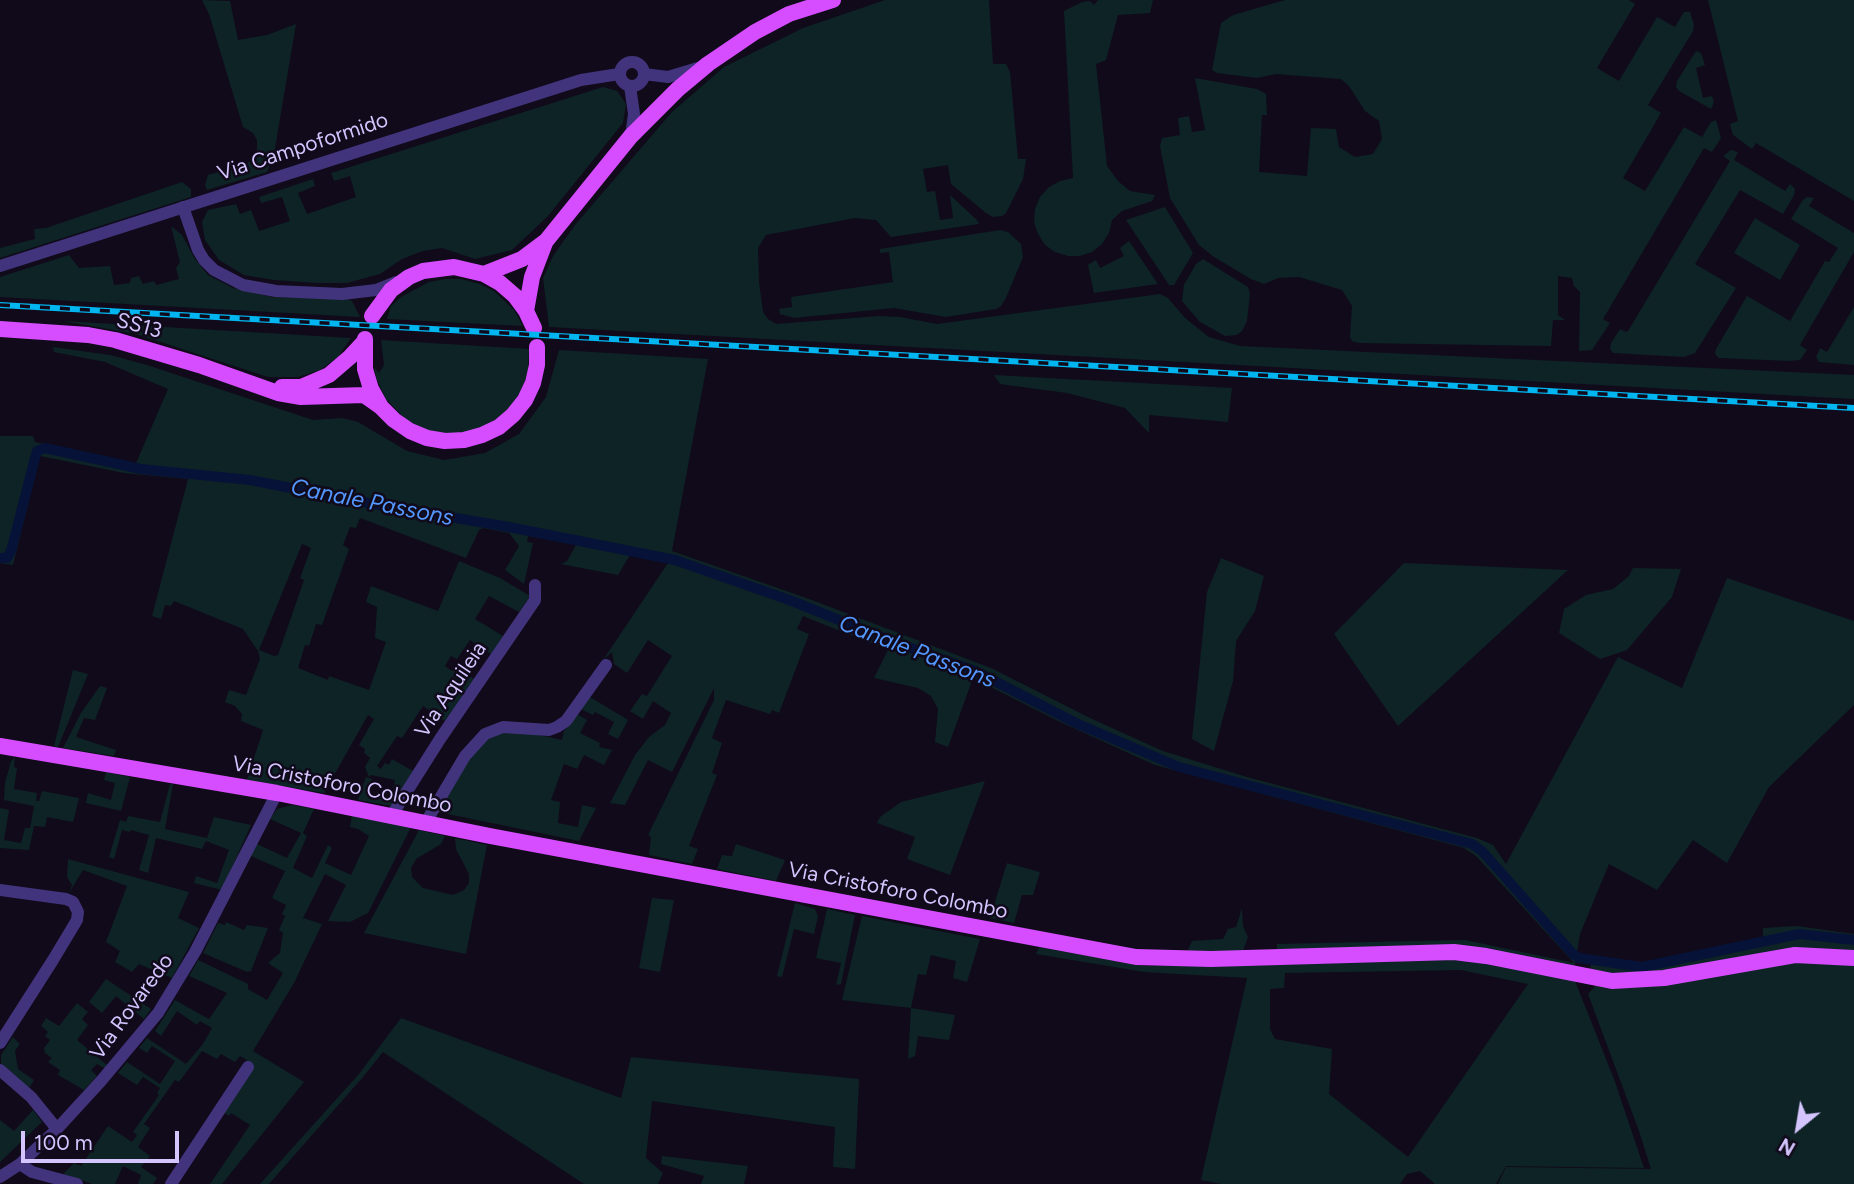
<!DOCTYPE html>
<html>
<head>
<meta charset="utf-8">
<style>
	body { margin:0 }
	#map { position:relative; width:1854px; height:1184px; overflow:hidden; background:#100a1b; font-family:Figtree,sans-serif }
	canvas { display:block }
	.north { position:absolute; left:1763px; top:1093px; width:70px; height:70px; -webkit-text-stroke:5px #100a1b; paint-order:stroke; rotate:210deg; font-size:19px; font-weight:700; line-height:28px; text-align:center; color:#d4c5ff }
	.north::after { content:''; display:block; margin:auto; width:24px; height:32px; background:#d4c5ff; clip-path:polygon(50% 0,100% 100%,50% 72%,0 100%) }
	.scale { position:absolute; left:21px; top:1131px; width:158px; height:32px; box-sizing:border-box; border:4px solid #d4c5ff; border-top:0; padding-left:9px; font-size:21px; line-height:24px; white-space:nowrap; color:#d4c5ff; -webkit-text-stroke:5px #100a1b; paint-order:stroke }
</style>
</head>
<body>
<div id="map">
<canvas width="1854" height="1184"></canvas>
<div class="north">N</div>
<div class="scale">100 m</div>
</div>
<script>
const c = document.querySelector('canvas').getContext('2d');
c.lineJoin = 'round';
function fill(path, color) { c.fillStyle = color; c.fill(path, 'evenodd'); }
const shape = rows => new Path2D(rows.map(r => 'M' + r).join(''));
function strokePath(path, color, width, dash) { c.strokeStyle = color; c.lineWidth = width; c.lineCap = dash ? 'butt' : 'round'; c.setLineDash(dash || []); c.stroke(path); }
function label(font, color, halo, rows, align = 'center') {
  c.font = font + ' Figtree,sans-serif'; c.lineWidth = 5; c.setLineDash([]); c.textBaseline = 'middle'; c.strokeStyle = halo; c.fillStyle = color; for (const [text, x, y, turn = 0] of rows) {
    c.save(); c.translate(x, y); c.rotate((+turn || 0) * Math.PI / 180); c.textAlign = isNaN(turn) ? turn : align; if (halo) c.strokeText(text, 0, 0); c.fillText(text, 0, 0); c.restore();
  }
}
fill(shape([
	[202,0,230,1,238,40,267,35,296,24,274,154,267,172,207,190,205,185,208,175,246,164,253,159,257,152,257,140,253,133,243,127,209,14],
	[885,0,989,0,993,64,1006,64,1010,72,1018,159,1026,159,1023,179,1006,213,1002,216,993,217,986,213,951,184,948,165,923,169,927,192,935,191,940,220,953,218,950,195,977,220,979,224,891,237,876,220,855,218,766,235,758,248,759,282,763,312,768,319,776,324,879,316,900,317,937,324,1160,294,1168,298,1185,318,1209,337,1240,346,1854,375,1854,399,549,327,543,278,553,256,575,225,672,112,724,67,803,28],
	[1098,0,1153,0,1150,13,1118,15,1106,60,1096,64,1107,166,1118,181,1130,191,1155,195,1152,201,1122,211,1112,220,1109,233,1102,244,1092,252,1080,256,1068,256,1055,252,1045,245,1038,234,1034,222,1035,209,1040,197,1049,187,1060,181,1073,178,1064,11,1082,2,1090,1,1094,5],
	[1285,0,1629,0,1635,4,1597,68,1619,81,1657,17,1675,27,1684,12,1690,12,1694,25,1693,31,1648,105,1661,113,1623,178,1645,191,1684,127,1702,137,1711,122,1716,120,1721,138,1712,152,1704,148,1603,319,1610,323,1592,350,1579,351,1580,292,1574,286,1572,278,1558,276,1558,315,1565,320,1553,320,1551,346,1359,343,1352,341,1350,337,1352,306,1342,290,1299,277,1278,278,1264,284,1251,279,1214,257,1199,245,1170,198,1160,146,1162,138,1180,135,1178,118,1189,116,1192,132,1205,130,1195,78,1257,89,1266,94,1267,115,1262,115,1259,172,1307,176,1311,128,1336,129,1339,147,1355,157,1373,154,1382,139,1379,121,1365,111,1349,86,1341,79,1276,74,1257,78,1217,73,1212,70,1221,23,1233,15],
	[1708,0,1854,0,1854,201,1756,143,1752,149,1733,135,1730,124,1738,121],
	[1696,51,1701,53,1705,65,1696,68,1703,98,1712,96,1714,102,1711,109,1679,91,1676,87,1677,81],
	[603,87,617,91,626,104,623,123,548,216,512,250,475,259,442,248,423,251,402,259,380,274,347,283,315,283,274,280,244,275,219,260,205,240,202,222,208,210,236,204,240,214,251,210,259,231,290,221,282,197,261,203,259,197,313,179,315,186,298,193,307,214,356,197,350,176,334,181,331,173],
	[1731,150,1738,152,1734,160,1785,191,1790,184,1795,189,1794,195,1783,214,1740,190,1695,264,1736,288,1695,353,1684,357,1613,353,1610,349,1611,343,1620,329,1626,332,1628,331,1730,161,1723,156],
	[182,182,191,189,191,197,0,258,0,248,35,239,34,229,46,228],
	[1807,197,1814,198,1809,206,1854,233,1854,252,1800,345,1807,350,1800,360,1790,361,1719,358,1715,354,1716,349,1747,296,1790,321,1825,261,1829,262,1838,248,1791,219,1803,200],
	[1165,207,1193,253,1174,285,1169,285,1126,220],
	[1755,218,1800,245,1780,280,1734,253],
	[171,226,182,235,195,259,208,275,233,288,272,297,348,299,352,301,360,317,0,297,0,277,69,255,79,268,110,266,114,285,130,283,131,278,139,276,143,284,154,281,156,285,179,279,176,268,180,262],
	[1000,230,1008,232,1021,244,1023,257,1006,298,1001,306,996,309,946,317,894,308,794,318,780,314,779,309,792,307,791,297,893,282,889,252,880,253,880,249],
	[1129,241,1158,284,1094,293,1088,265,1096,260,1100,268,1124,256,1120,248],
	[1203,259,1248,287,1250,294,1247,321,1242,331,1237,335,1225,336,1200,322,1182,301,1184,285,1196,264],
	[445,279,461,279,480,284,494,291,514,310,523,326,387,319,391,306,401,297,429,282],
	[1854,307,1854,365,1819,362,1816,357,1820,348,1827,352],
	[63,321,351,338,338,357,320,370,298,377,268,377,136,334],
	[381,340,529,349,528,371,520,395,506,412,492,424,457,435,430,432,406,420,386,399,377,380,374,367,379,373,384,365],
	[53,347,110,355,147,365,313,420,342,418,358,422,407,451,444,460,485,453,519,434,546,397,559,350,708,359,672,551,809,599,991,668,1090,718,1163,751,1247,777,1477,838,1493,845,1506,864,1618,657,1682,688,1727,578,1854,621,1854,705,1769,787,1727,863,1693,840,1657,890,1609,864,1580,934,1575,964,1570,969,1471,949,1277,950,1277,944,1465,940,1574,963,1476,856,1464,848,1155,765,1058,721,973,678,948,747,935,742,938,709,931,696,918,688,874,678,888,650,803,616,797,629,809,634,779,713,772,710,770,714,726,700,712,738,722,743,712,773,717,775,689,846,698,849,692,864,649,855,651,837,648,835,714,700,714,688,672,772,648,760,625,805,610,803,635,755,649,737,665,725,671,713,653,701,643,719,630,711,642,694,647,696,672,656,648,640,627,673,614,664,612,652,603,660,668,563,630,555,618,575,561,564,567,561,576,545,528,536,527,542,533,543,524,584,505,570,519,546,509,533,483,528,479,530,466,558,360,518,356,528,350,527,343,545,349,549,322,625,316,624,309,646,305,645,298,668,328,680,329,676,369,690,386,642,375,638,377,607,366,602,371,586,438,611,459,561,500,578,530,596,519,612,489,596,475,619,503,636,491,654,470,640,457,659,451,656,445,666,452,671,456,667,474,679,445,721,423,706,402,738,397,736,377,766,381,769,385,763,389,765,392,759,413,771,392,806,358,800,366,777,372,779,369,794,391,798,395,780,371,775,369,777,365,767,370,758,364,753,365,749,359,745,374,719,368,715,324,793,247,780,263,730,241,721,242,714,235,706,225,702,229,690,246,695,260,659,258,651,243,629,174,601,171,606,165,605,161,619,152,616,188,479,124,473,40,456,13,565,0,563,0,436,33,436,35,442,136,463,168,389,105,362,54,352],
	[302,544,311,548,300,578,304,580,278,655,274,656,259,650],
	[994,375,1232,388,1228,422,1149,415,1149,433,1125,408,1067,393,1000,384],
	[1221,558,1264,576,1255,611,1236,641,1233,681,1214,751,1192,739,1207,592],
	[1404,563,1568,570,1398,726,1334,634],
	[1633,568,1681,569,1672,597,1627,650,1600,659,1559,633,1564,609,1586,595,1613,589,1629,576],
	[73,670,88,674,58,747,54,746],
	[100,686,107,688,95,720,84,718,76,737,116,750,114,756,63,748,81,713],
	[590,697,628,720,618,739,608,734,614,722,595,712,593,715,581,709],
	[577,714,587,720,580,733,600,743,599,747,612,750,604,765,584,755,577,769,564,764,551,800,560,802,558,823,578,827,582,805,596,808,579,841,438,812,468,758,486,739,504,732,526,732,562,740,564,731],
	[14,758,15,758,14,767,17,768,14,789,37,793,36,801,39,801,42,791,79,798,73,822,47,817,45,827,34,826,29,850,0,848,0,808,9,810,4,840,21,843,25,828,30,828,34,806,4,800,5,783,11,761],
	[106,772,130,777,121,811,86,803,88,793,111,800,115,783,104,780],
	[985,781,950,875,907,859,915,837,877,823,880,817,901,802],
	[170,784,173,784,165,829,207,838,214,817,251,825,222,890,194,883,196,876,217,883,229,850,206,841,202,849,156,838,148,873,139,870,149,835,131,830,130,832,122,830,114,859,109,857,120,820,126,822,128,816,160,822],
	[292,805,314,809,303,833,307,836,293,868,312,878,328,845,332,848,325,863,351,875,369,836,358,829,350,827,352,816,411,827,368,913,350,922,328,921,346,885,325,874,303,918,322,924,294,983,253,1051,304,1082,222,1184,210,1184,250,1125,231,1113,229,1116,216,1107,247,1060,240,1056,235,1062,221,1054,217,1059,202,1051,179,1082,175,1080,144,1124,150,1128,138,1147,150,1156,141,1167,157,1178,153,1184,138,1184,141,1175,123,1166,115,1184,92,1184,63,1174,74,1163,81,1166,108,1126,132,1142,137,1135,133,1132,159,1095,157,1093,160,1088,143,1077,137,1085,118,1073,127,1062,160,1084,175,1061,152,1046,147,1053,139,1048,147,1038,186,1064,203,1044,212,1028,200,1021,197,1025,177,1011,161,1036,155,1031,175,1000,209,1019,227,993,189,976,198,960,248,984,248,989,267,1000,283,973,268,963,280,953,283,933,279,930,285,916,282,914,286,905,272,898,285,871,251,856,257,844,287,858,301,833,270,819,277,809],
	[419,830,445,836,441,844,416,859,411,868,412,877,423,888,453,895,464,890,469,883,469,874,456,849,455,838,487,845,466,954,364,933],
	[736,844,785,860,776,881,717,869,722,855,732,856],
	[68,859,189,892,178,918,199,928,172,978,139,964,132,972,115,962,120,951,106,942,127,886,83,870,69,893,72,885,67,877],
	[1007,863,1040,872,1033,895,1022,895,1014,923,990,918],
	[652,898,674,900,660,972,639,968],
	[795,903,815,909,818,916,814,934,794,929,782,977,777,976],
	[1242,908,1243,926,1248,937,1243,951,1187,952,1192,941,1223,939,1228,929,1236,927],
	[827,909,855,915,841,984,836,985,841,963,816,958],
	[862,916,980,939,967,982,953,978,956,961,931,955,926,975,918,974,911,1008,955,1015,949,1040,918,1036,915,1056,908,1059,911,1008,842,1000],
	[226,922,244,930,247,925,268,928,251,971,247,972,203,953,218,923,225,925],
	[1797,926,1854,934,1854,953,1650,976,1622,976,1591,970,1590,962,1592,957,1641,963,1763,937,1763,928],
	[1039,947,1146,966,1270,965,1460,959,1575,981,1614,1079,1644,1168,1506,1166,1496,1184,1435,1184,1420,1171,1407,1174,1400,1184,1221,1184,1201,1180,1247,978,1144,972,1036,954],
	[1461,970,1528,984,1408,1157,1329,1094,1332,1049,1275,1039,1270,1029,1270,989,1284,988,1285,973],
	[1784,962,1854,963,1854,1184,1498,1184,1506,1167,1651,1169,1639,1131,1588,994,1597,984],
	[106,979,151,1009,144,1019,116,996,102,1013,89,1002],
	[77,1003,88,1012,82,1019,88,1025,77,1040,107,1065,104,1068,97,1064,91,1070,97,1076,84,1090,58,1075,60,1070,48,1062,52,1058,45,1053,44,1048,50,1040,45,1036,48,1032,41,1026,46,1018,59,1026],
	[401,1018,621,1098,631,1057,859,1079,855,1169,833,1167,835,1127,652,1101,646,1158,663,1173,658,1184,584,1184,383,1052,363,1077,269,1184,260,1184,359,1074],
	[13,1037,20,1044,15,1051,18,1069,34,1080,29,1088,1,1063,1,1055],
	[33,1110,42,1122,0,1162,0,1120,14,1131],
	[662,1156,748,1166,744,1184,701,1184,704,1176,661,1164]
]), '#0e2325');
strokePath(shape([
	[0,558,7,558,11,551,35,458,37,451,45,448,141,469,250,480,373,504,509,527,675,560,792,601,886,639,975,671,1078,724,1179,767,1472,844,1482,851,1573,954,1579,958,1642,967,1799,934,1854,940]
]), '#071238', 10);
strokePath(shape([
	'620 74a12 12 0 1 1 24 0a12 12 0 1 1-24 0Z',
	[644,74,668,77,701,67],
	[630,86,634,114,631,136],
	[183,207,198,250,204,260,214,270,243,285,276,291,342,294,376,290,396,282],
	[0,266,581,80,619,74],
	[392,815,440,739,535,600,535,585],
	[426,822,465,756,485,734,503,727,549,730,557,727,566,721,606,665],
	[0,890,66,899,73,902,78,912,77,920,53,960,0,1043],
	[0,1070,31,1097,57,1129],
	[20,1164,32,1172,77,1184],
	[0,1177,20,1164,57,1129,101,1081,158,1013,195,952,277,793],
	[171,1184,248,1067]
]), '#41347c', 12);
strokePath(shape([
	[484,274,522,259,546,241,631,136,678,89,708,64,755,32,789,14,833,0],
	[526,311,532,277,545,243],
	[372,316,391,290,409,277,423,271,454,267,484,274,500,283,515,296,526,311,534,328],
	[0,329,88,335,115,340,199,365,278,393,301,397,364,395,381,407],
	[365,339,365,369,371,389,381,407,394,420,410,431,427,438,445,441,464,440,482,435,499,427,513,415,525,400,533,383,537,365,537,347],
	[282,387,301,387,329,375,350,357,364,342],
	[0,746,277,793,490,836,1136,957,1211,959,1454,952,1486,956,1612,981,1664,978,1795,955,1854,958]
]), '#d64cff', 16);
const rail = shape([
	[0,305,1854,408]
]);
strokePath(rail, '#00b5f0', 6);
strokePath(rail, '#100a1b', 3.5, [10]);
label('21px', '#d4c5ff', '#100a1b', [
	["Via Campoformido",303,147,-18],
	["SS13",139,326,15],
	["Via Aquileia",451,690,-56],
	["Via Cristoforo Colombo",342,785,11],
	["Via Cristoforo Colombo",898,891,11],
	["Via Rovaredo",132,1007,-54]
]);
label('italic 23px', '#5397ff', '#100a1b', [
	["Canale Passons",372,503,11],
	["Canale Passons",917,652,21]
]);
</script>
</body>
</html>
